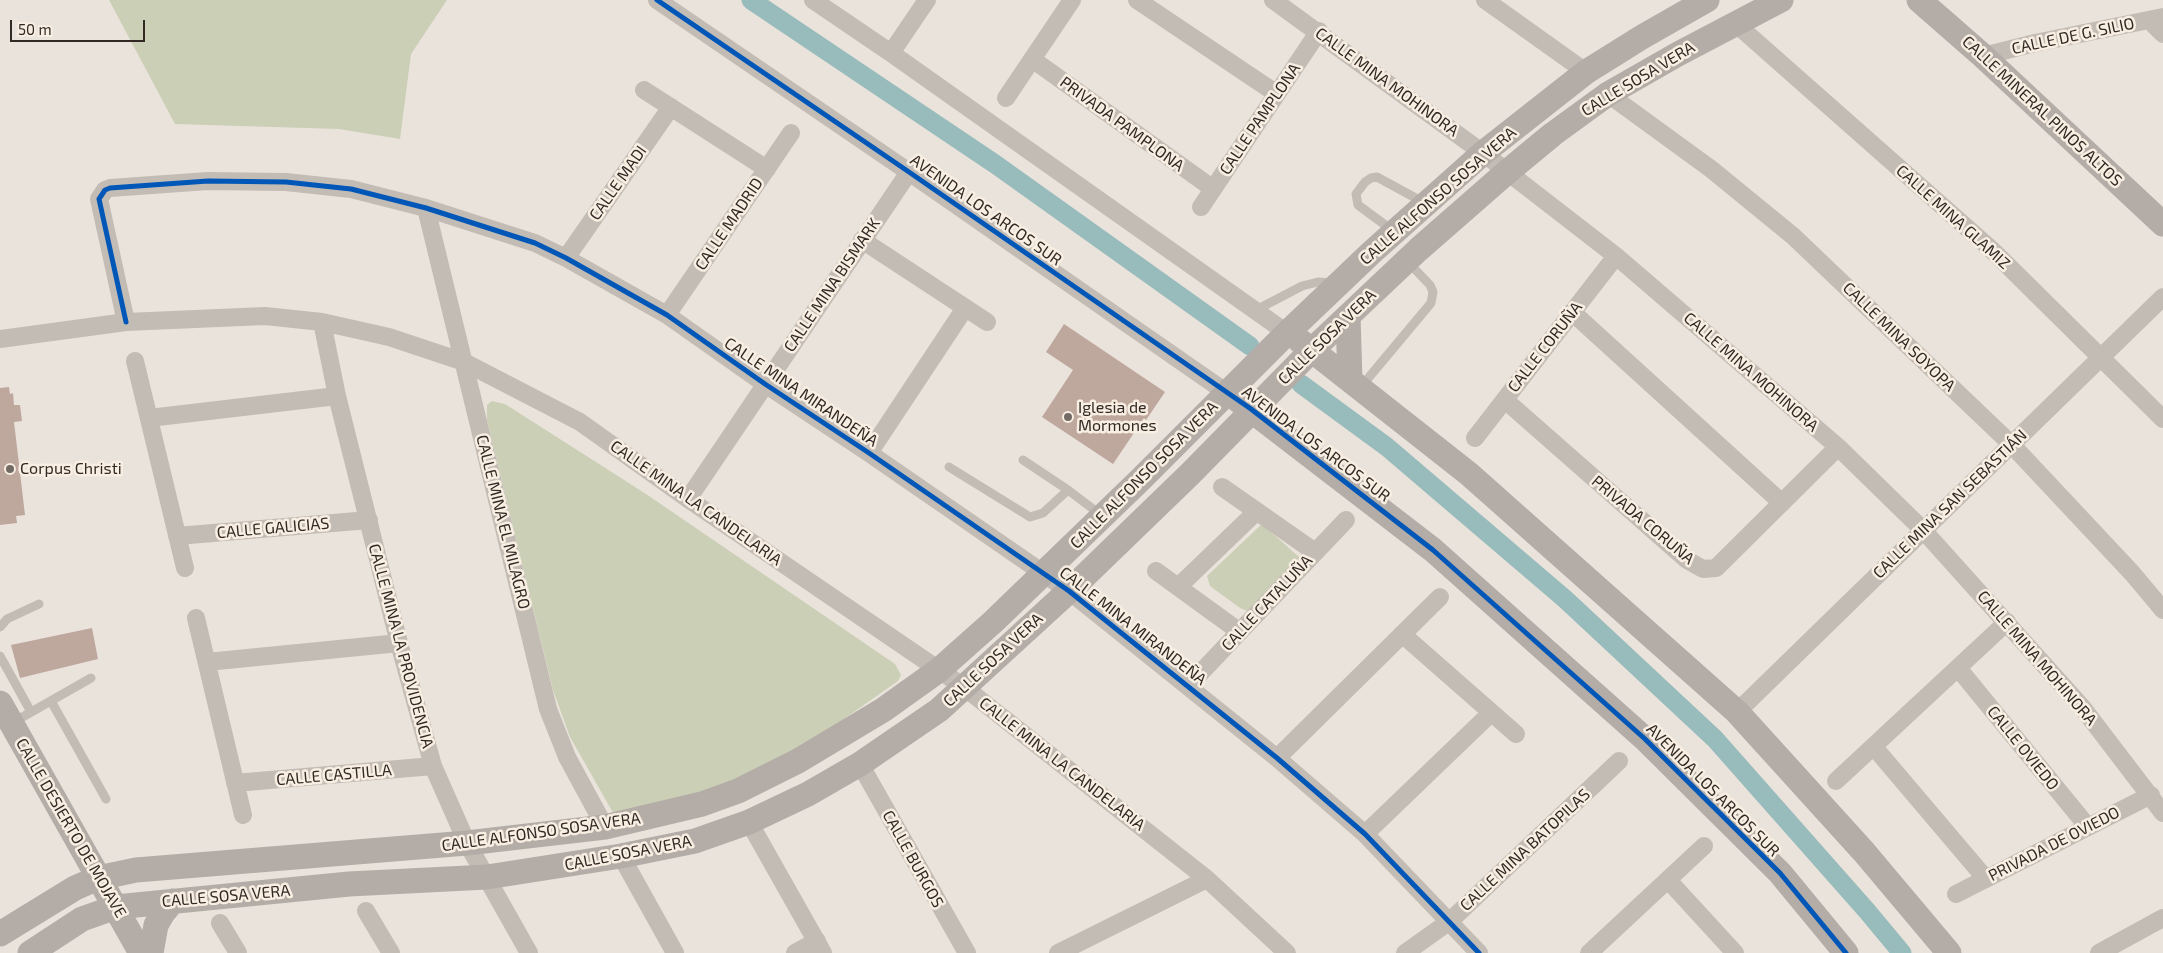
<!DOCTYPE html>
<html>
<head>
<meta charset="utf-8">
<style>
	body { margin:0 }
	#map { position:relative; width:2163px; height:953px; overflow:hidden; background:#eae3dc; font-family:"Exo 2",sans-serif }
	canvas { display:block }
	.scale { position:absolute; left:10px; top:20px; width:135px; height:22px; box-sizing:border-box; border:2px solid #322925; border-top:0; padding-left:6px; font-size:15px; line-height:18px; white-space:nowrap; color:#322925; -webkit-text-stroke:4px #f8eee2; paint-order:stroke }
</style>
</head>
<body>
<div id="map">
<canvas width="2163" height="953"></canvas>
<div class="scale">50 m</div>
</div>
<script>
const c = document.querySelector('canvas').getContext('2d');
c.lineJoin = 'round';
function fill(path, color) { c.fillStyle = color; c.fill(path, 'evenodd'); }
const shape = rows => new Path2D(rows.map(r => 'M' + r).join(''));
function strokePath(path, color, width, dash) { c.strokeStyle = color; c.lineWidth = width; c.lineCap = dash ? 'butt' : 'round'; c.setLineDash(dash || []); c.stroke(path); }
function label(font, color, halo, rows, align = 'center') {
  c.font = font + ' "Exo 2",sans-serif'; c.lineWidth = 5; c.setLineDash([]); c.textBaseline = 'middle'; c.strokeStyle = halo; c.fillStyle = color; for (const [text, x, y, turn = 0] of rows) {
    c.save(); c.translate(x, y); c.rotate((+turn || 0) * Math.PI / 180); c.textAlign = isNaN(turn) ? turn : align; if (halo) c.strokeText(text, 0, 0); c.fillText(text, 0, 0); c.restore();
  }
}
fill(shape([
	[109,0,447,0,411,54,400,139,339,129,175,124],
	[492,401,505,404,646,494,895,664,901,675,898,681,824,733,765,767,708,792,616,818,570,737,553,690,487,420,487,405],
	[1262,524,1299,557,1252,613,1240,608,1210,586,1207,576]
]), '#cbcfb6');
strokePath(shape([
	[751,0,995,164,1250,346],
	[1301,384,1387,447,1565,599,1715,739,1867,911,1902,953]
]), '#98bbbb', 19);
fill(shape([
	[1064,324,1165,392,1146,420,1144,418,1113,464,1042,417,1073,370,1046,352],
	[9,387,10,394,13,393,14,405,20,405,22,421,14,422,25,515,16,516,17,523,0,525,0,388],
	[92,628,98,659,20,678,11,645]
]), '#bea79d');
strokePath(shape([
	[1392,230,1358,205,1356,194,1365,182,1371,178,1377,177,1423,202],
	[1256,310,1302,286,1318,282,1333,283],
	[1360,388,1431,303,1433,292,1430,285,1407,261],
	[1023,460,1068,490],
	[949,467,1030,517,1043,513,1068,490,1101,515],
	[0,627,7,619,39,604],
	[0,656,31,712],
	[51,701,106,799],
	[12,723,91,678]
]), '#c3bcb5', 9);
strokePath(shape([
	[657,0,909,172,1227,393],
	[813,0,891,53,1287,333],
	[1137,0,1277,94],
	[1273,0,1483,153,1616,256,1838,447,1923,530,2082,707,2163,813],
	[1485,0,1586,72],
	[2149,20,2163,34],
	[1735,23,1992,250,2163,419],
	[891,53,927,0],
	[1983,56,2035,43,2163,17],
	[1032,59,1212,188],
	[644,90,767,169],
	[1608,94,1711,169,1793,236,2011,444,2132,573,2163,610],
	[1006,98,1072,0],
	[1201,207,1319,31],
	[426,208,548,709,567,757,605,827],
	[862,240,987,322],
	[566,258,671,107],
	[1572,312,1782,503],
	[667,315,791,133],
	[126,322,99,199,105,190,110,188,208,181,286,182,351,189,426,208,535,243,566,258,667,315,765,384,869,453,1069,591,1277,758,1365,834,1479,953],
	[322,322,337,396,399,643,433,766,467,843,529,953],
	[0,339,126,322,265,316,322,322,389,337,464,362,580,422,688,499,964,687,1207,879,1287,953],
	[135,361,185,568],
	[1505,400,1687,560,1703,569,1716,568,1838,447],
	[149,418,337,396],
	[1475,438,1616,256],
	[869,453,965,308],
	[1222,487,1315,552],
	[688,499,909,172],
	[177,536,369,520],
	[1156,571,1240,632],
	[1178,587,1257,511],
	[196,618,243,815],
	[1402,634,1516,734],
	[207,662,399,643],
	[1958,668,2088,827],
	[1188,686,1346,520],
	[1737,712,2163,297],
	[1874,747,1986,879],
	[1277,758,1440,597],
	[860,764,967,953],
	[1836,781,2007,622],
	[235,783,433,766],
	[749,822,823,953],
	[1365,834,1491,713],
	[621,856,675,953],
	[1668,880,1735,953],
	[1956,894,2151,795],
	[366,911,391,953],
	[220,923,238,953],
	[795,953,817,941],
	[1058,953,1207,879],
	[1405,953,1450,921,1619,761],
	[1589,953,1704,846],
	[2099,953,2163,918]
]), '#c3bcb5', 18);
strokePath(shape([
	[1919,0,1983,56,2163,224],
	[1348,316,1350,380],
	[1300,341,1469,474,1737,712,1864,852,1949,953],
	[1238,400,1433,550,1645,739,1780,873,1846,953],
	[0,703,141,953],
	[0,934,75,888,98,878,136,870,467,843,605,827,702,804,738,791,798,761,883,710,939,670,994,621,1141,479,1287,333,1372,252,1483,153,1586,72,1642,37,1707,0],
	[30,953,82,919,116,907,349,884,487,877,621,856,695,841,749,822,808,794,860,764,939,710,1069,591,1190,474,1312,350,1419,249,1507,172,1553,134,1608,94,1678,54,1781,0],
	[151,953,156,925,163,913,173,901]
]), '#b4aca6', 25);
strokePath(shape([
	[657,0,909,172,1251,409,1433,550,1645,739,1780,873,1846,953],
	[126,322,99,199,105,190,110,188,208,181,286,182,351,189,426,208,535,243,566,258,667,315,765,384,869,453,1069,591,1277,758,1365,834,1479,953]
]), '#0057b8', 5);
for (const [x, y, r, color] of [
	[1068,417,5,"#726a65"],
	[10,469,5,"#726a65"]
]) { const dot = new Path2D(); dot.arc(x, y, r, 0, 2 * Math.PI); c.fillStyle = color; c.fill(dot); strokePath(dot, '#f8eee2', 2); }
label('16px', '#322925', '#f8eee2', [
	["CALLE DE G. SILIO",2073,36,-12],
	["CALLE SOSA VERA",1638,79,-31],
	["CALLE MINA MOHINORA",1387,82,36],
	["CALLE MINERAL PINOS ALTOS",2042,111,43],
	["CALLE PAMPLONA",1260,119,-56],
	["PRIVADA PAMPLONA",1122,124,36],
	["CALLE MADI",618,183,-55],
	["CALLE ALFONSO SOSA VERA",1438,196,-41],
	["AVENIDA LOS ARCOS SUR",986,210,35],
	["CALLE MINA GLAMIZ",1953,217,42],
	["CALLE MADRID",729,224,-56],
	["CALLE MINA BISMARK",832,285,-56],
	["CALLE SOSA VERA",1327,337,-44],
	["CALLE MINA SOYOPA",1899,337,44],
	["CALLE CORUÑA",1545,347,-52],
	["CALLE MINA MOHINORA",1751,372,41],
	["CALLE MINA MIRANDEÑA",801,392,34],
	["AVENIDA LOS ARCOS SUR",1316,444,37],
	["CALLE ALFONSO SOSA VERA",1144,475,-45],
	["CALLE MINA LA CANDELARIA",696,503,35],
	["CALLE MINA SAN SEBASTIÁN",1950,504,-44],
	["PRIVADA CORUÑA",1643,520,40],
	["CALLE MINA EL MILAGRO",503,522,76],
	["CALLE GALICIAS",273,528,-5],
	["CALLE CATALUÑA",1267,603,-47],
	["CALLE MINA MIRANDEÑA",1133,626,38],
	["CALLE MINA LA PROVIDENCIA",401,646,75],
	["CALLE MINA MOHINORA",2037,658,49],
	["CALLE SOSA VERA",993,660,-43],
	["CALLE OVIEDO",2023,748,51],
	["CALLE MINA LA CANDELARIA",1062,764,38],
	["CALLE CASTILLA",334,775,-5],
	["AVENIDA LOS ARCOS SUR",1713,790,45],
	["CALLE DESIERTO DE MOJAVE",71,828,60],
	["CALLE ALFONSO SOSA VERA",541,832,-8],
	["PRIVADA DE OVIEDO",2054,844,-27],
	["CALLE MINA BATOPILAS",1525,850,-43],
	["CALLE SOSA VERA",628,853,-11],
	["CALLE BURGOS",913,859,61],
	["CALLE SOSA VERA",226,896,-5]
]);
label('16px', '#322925', '#f8eee2', [
	["Iglesia de",1078,408],
	["Mormones",1078,426],
	["Corpus Christi",20,469]
], 'left');
</script>
</body>
</html>
